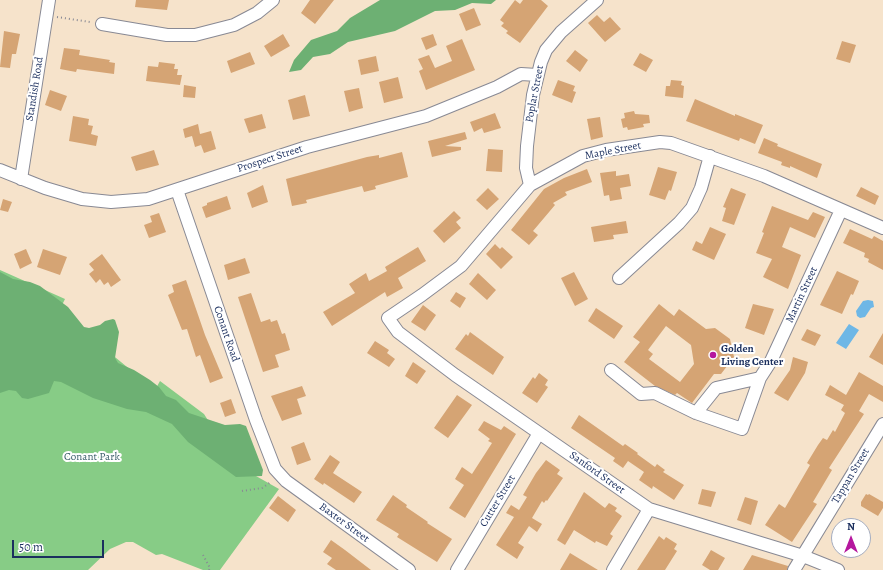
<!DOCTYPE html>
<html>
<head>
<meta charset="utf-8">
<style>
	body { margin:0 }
	#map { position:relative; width:883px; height:570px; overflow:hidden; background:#f6e3cb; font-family:Alegreya,serif }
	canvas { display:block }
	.north { position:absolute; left:831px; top:518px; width:40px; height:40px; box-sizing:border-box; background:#fff; border:1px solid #a4acbf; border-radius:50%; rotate:0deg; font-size:11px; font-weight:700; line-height:16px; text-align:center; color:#1b2f5e }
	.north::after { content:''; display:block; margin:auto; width:14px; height:18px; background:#b5179e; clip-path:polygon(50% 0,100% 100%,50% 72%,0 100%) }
	.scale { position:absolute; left:12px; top:540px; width:92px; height:18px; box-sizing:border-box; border:2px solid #1b2f5e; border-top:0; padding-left:5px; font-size:12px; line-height:14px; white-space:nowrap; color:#1b2f5e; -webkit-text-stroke:3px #fff; paint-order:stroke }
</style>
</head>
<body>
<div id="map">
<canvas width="883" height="570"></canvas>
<div class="north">N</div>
<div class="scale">50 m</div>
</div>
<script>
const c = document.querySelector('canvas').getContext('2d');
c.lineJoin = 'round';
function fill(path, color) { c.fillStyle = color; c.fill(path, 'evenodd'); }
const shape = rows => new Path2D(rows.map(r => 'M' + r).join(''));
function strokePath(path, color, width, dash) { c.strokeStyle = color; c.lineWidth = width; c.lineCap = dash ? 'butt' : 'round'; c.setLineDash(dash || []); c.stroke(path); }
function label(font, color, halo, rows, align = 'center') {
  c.font = font + ' Alegreya,serif'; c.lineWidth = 4; c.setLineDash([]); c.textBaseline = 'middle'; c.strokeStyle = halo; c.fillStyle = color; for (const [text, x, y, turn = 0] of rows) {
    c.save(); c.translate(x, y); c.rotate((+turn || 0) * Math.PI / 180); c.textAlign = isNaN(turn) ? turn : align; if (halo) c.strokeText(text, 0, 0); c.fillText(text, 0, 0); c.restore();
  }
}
fill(shape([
	[0,270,65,299,59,311,155,390,160,381,204,414,231,457,256,476,279,489,220,570,203,570,162,554,156,555,133,542,126,542,110,549,88,570,0,570]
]), '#87cc86');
fill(shape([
	[380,0,496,0,491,4,472,3,455,10,435,11,395,31,348,42,330,54,313,57,301,70,289,72,294,60,311,40,337,31,350,18],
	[0,272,13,279,30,282,40,286,68,307,84,327,89,328,100,325,105,321,113,319,115,320,119,332,115,358,118,363,134,370,150,380,159,387,166,396,176,400,189,413,225,425,240,424,246,426,263,470,262,476,236,477,188,442,172,424,146,412,127,409,93,398,61,382,54,381,49,393,28,399,22,398,16,391,9,390,0,393]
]), '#6db073');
fill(shape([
	[868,300,873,301,874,307,871,308,865,317,860,318,857,316,856,311,863,301],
	[849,324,859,330,846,349,836,343]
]), '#6eb7e6');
fill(shape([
	[136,0,169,0,167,10,135,7],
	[310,0,334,0,315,24,301,13],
	[515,0,520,4,523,0,541,0,548,6,520,43,506,33,508,31,501,26,504,23,500,20],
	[474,8,481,25,466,31,459,14],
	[597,15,604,22,610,17,621,29,605,42,588,23],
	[4,31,20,34,16,54,12,54,10,68,0,67],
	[283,34,290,46,271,57,264,46],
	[433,34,437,45,426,50,421,38],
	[462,39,475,70,426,90,419,71,423,69,418,59,429,55,435,68,452,61,446,46],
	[842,41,856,45,850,63,836,59],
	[64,48,80,50,79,55,110,60,109,62,115,63,114,74,77,69,76,72,60,69],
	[575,50,588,60,580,72,566,61],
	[250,52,255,64,231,73,227,61],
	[640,53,653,60,646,72,633,65],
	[376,56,379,71,361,75,358,60],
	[159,62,175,64,174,69,178,69,177,75,182,75,180,85,146,81,148,66,158,67],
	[398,77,403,98,384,103,379,82],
	[558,80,575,86,573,91,576,92,572,103,552,95],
	[671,80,682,81,681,85,684,86,683,98,665,96,666,86,670,86],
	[184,85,196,87,195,98,183,97],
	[359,88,363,108,349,112,344,91],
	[50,90,67,96,61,111,45,105],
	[305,95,310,116,293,120,288,100],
	[695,99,735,116,735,114,763,125,755,144,740,138,739,141,686,121],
	[634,111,635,114,649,115,650,123,643,124,644,127,628,130,627,127,623,128,621,119,625,118,624,113],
	[495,113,501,128,484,133,482,128,474,132,470,122],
	[262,114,266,128,249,133,244,119],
	[73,116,89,119,88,125,93,126,91,134,98,136,96,146,69,141],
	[600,117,603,137,591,140,587,119],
	[198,124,200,134,211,131,216,149,204,153,201,145,195,147,192,136,185,138,183,129],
	[465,132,467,139,445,146,461,147,461,150,432,157,428,141],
	[764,138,778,144,777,146,822,164,817,178,790,166,790,168,781,165,782,162,758,153],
	[488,149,503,150,502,172,486,171],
	[154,150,159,165,136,171,131,157],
	[402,152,408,177,375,186,376,189,364,192,362,186,306,200,307,203,292,206,286,179,367,157,379,155,379,158],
	[658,167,677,172,671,191,669,190,665,200,649,195],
	[587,169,592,182,565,192,567,195,553,203,555,205,533,231,538,235,529,245,511,230,544,189,564,178],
	[616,171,616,176,629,174,631,186,620,188,622,199,610,201,609,195,604,196,600,173],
	[263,185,268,202,252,208,247,193],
	[861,187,879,196,875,205,856,196],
	[488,188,499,199,487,210,476,200],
	[731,188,746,194,734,225,722,221,726,208,723,207],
	[227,196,231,209,206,218,202,207,207,205,207,203],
	[3,199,12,202,8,212,0,210],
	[772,206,808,220,813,212,825,217,815,238,790,227,782,247,801,255,788,289,763,277,772,259,756,253,764,233,762,232],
	[454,211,461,218,456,222,461,228,444,243,433,231],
	[159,213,166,232,149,238,144,225,152,222,150,216],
	[626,221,628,233,613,235,614,239,594,242,591,227],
	[710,227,726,234,714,260,692,250,696,241,702,244],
	[850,229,872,239,874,236,883,241,883,270,868,262,869,259,864,257,865,253,843,243],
	[495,244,500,249,502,247,513,257,501,269,486,254],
	[418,247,426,261,398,278,403,288,387,297,385,292,332,326,323,312,355,293,349,284,366,273,369,281,387,271,385,267],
	[26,249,32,263,20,269,14,254],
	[43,249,67,257,60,275,37,267],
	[102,254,121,280,111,287,108,282,104,285,100,279,96,283,89,274,94,270,89,264],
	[245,258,250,273,228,280,224,265],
	[837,271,859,281,853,295,851,294,842,314,820,305],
	[574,272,588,299,575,306,561,278],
	[478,273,496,290,487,300,469,284],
	[186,280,205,335,223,378,210,383,200,355,196,357,187,329,182,330,168,295,174,292,172,285],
	[456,292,466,298,460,308,450,301],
	[251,293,261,322,270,319,271,322,277,320,282,334,285,333,290,350,275,355,279,367,263,372,238,297],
	[659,304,674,316,679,309,706,329,715,328,730,339,734,357,721,374,714,374,692,403,677,393,675,395,655,386,624,362,640,342,633,337],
	[666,326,691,345,694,364,680,382,649,359,653,354,648,350],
	[753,304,774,309,764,335,745,328],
	[423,305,436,315,425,331,411,322],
	[596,308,623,326,614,339,588,321],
	[807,329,821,335,815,346,801,340],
	[470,332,504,357,493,375,455,349,466,334,468,336],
	[883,333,883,365,869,357],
	[375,341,389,350,387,353,395,359,389,367,367,353],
	[793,357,808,362,805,373,788,401,774,393,790,370],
	[413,362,426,371,417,384,405,376],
	[859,372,883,386,883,402,869,394,859,411,864,414,829,468,832,470,813,502,817,504,792,542,765,525,779,504,785,508,810,465,807,463,818,445,823,438,827,440,833,430,835,432,845,413,841,410,844,405,825,395,830,385,846,395],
	[539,373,548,380,545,385,548,387,537,403,522,393,533,377,535,379],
	[302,386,306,396,297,399,302,414,282,421,271,396],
	[457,395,472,405,448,438,434,428],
	[231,399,236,413,225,417,220,403],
	[579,415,623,446,625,444,638,453,637,454,655,467,657,464,665,470,663,472,684,485,674,500,653,486,652,489,639,480,644,472,628,461,623,468,613,461,615,458,571,428],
	[484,421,501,430,504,426,516,434,465,518,449,508,464,485,455,479,462,467,472,474,492,443,488,441,490,439,478,430],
	[304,442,311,460,297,465,291,447],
	[330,455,340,462,333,473,362,492,354,503,324,483,323,485,314,479],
	[546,460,560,470,557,474,563,478,547,501,546,500,544,503,542,501,532,518,542,524,537,532,529,526,518,543,524,547,517,559,496,545,514,517,506,513,511,505,519,510,527,497,523,495,536,473],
	[702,489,716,492,711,507,698,504],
	[584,492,605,508,609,503,617,508,615,511,622,516,610,534,613,536,607,546,596,541,595,543,574,530,565,545,557,540],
	[866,494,868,495,869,494,883,502,883,508,878,516,861,506,861,502],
	[393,495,407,505,406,507,428,522,427,523,452,539,437,562,397,537,399,534,376,520],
	[278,496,296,510,288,522,269,508],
	[745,497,758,501,751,525,737,520],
	[659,536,664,540,666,537,677,544,674,549,677,551,665,570,637,570],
	[331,540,345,550,371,570,336,570,327,564,332,558,323,552],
	[711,550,725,558,718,570,710,570,702,565],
	[570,553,598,570,560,570],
	[752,555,788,566,787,570,743,570]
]), '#d5a474');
const minor = shape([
	[102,24,167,35,195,35,234,25,257,13,273,0],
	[0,170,45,188,82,199,111,202,148,199,307,147,426,116,497,87,521,74,537,75],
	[21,179,49,0],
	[530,185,526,168,527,146,533,95,541,62,546,50,561,32,597,0],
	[177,190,256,420,275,469,286,481,409,570],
	[619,278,679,223,692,208,701,188,710,156],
	[611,370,641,394,655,393,696,413,742,429,760,378,771,361,841,210],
	[696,413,716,388,760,378],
	[457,570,539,433],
	[613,570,649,509],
	[794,570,883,424],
	[838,570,803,556,649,509,455,375,398,332,388,318,422,295,461,266,530,185,583,156,606,150,660,142,671,143,764,176,883,228]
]);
strokePath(minor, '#888994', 14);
strokePath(shape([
	[57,17,90,22],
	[242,491,262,488,271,482],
	[203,555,210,568,209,570]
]), '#888994', 2, [1, 3]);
strokePath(minor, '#fff', 12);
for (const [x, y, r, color] of [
	[713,355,4,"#b5179e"]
]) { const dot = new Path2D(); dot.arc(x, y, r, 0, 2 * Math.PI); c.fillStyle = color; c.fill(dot); strokePath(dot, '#fff', 1.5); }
label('11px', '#1b2f5e', '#fff', [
	["Standish Road",35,89,-81],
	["Poplar Street",535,94,-79],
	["Maple Street",613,151,-11],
	["Prospect Street",270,159,-18],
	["Martin Street",802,295,-65],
	["Conant Road",226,334,71],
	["Sanford Street",597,473,35],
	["Tappan Street",851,476,-59],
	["Cutter Street",498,501,-59],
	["Baxter Street",344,523,36]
]);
label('bold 11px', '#1b2f5e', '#fff', [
	["Golden",721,349],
	["Living Center",721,362]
], 'left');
label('11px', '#3b5e6a', '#fff', [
	["Conant Park",92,457]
]);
</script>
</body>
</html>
